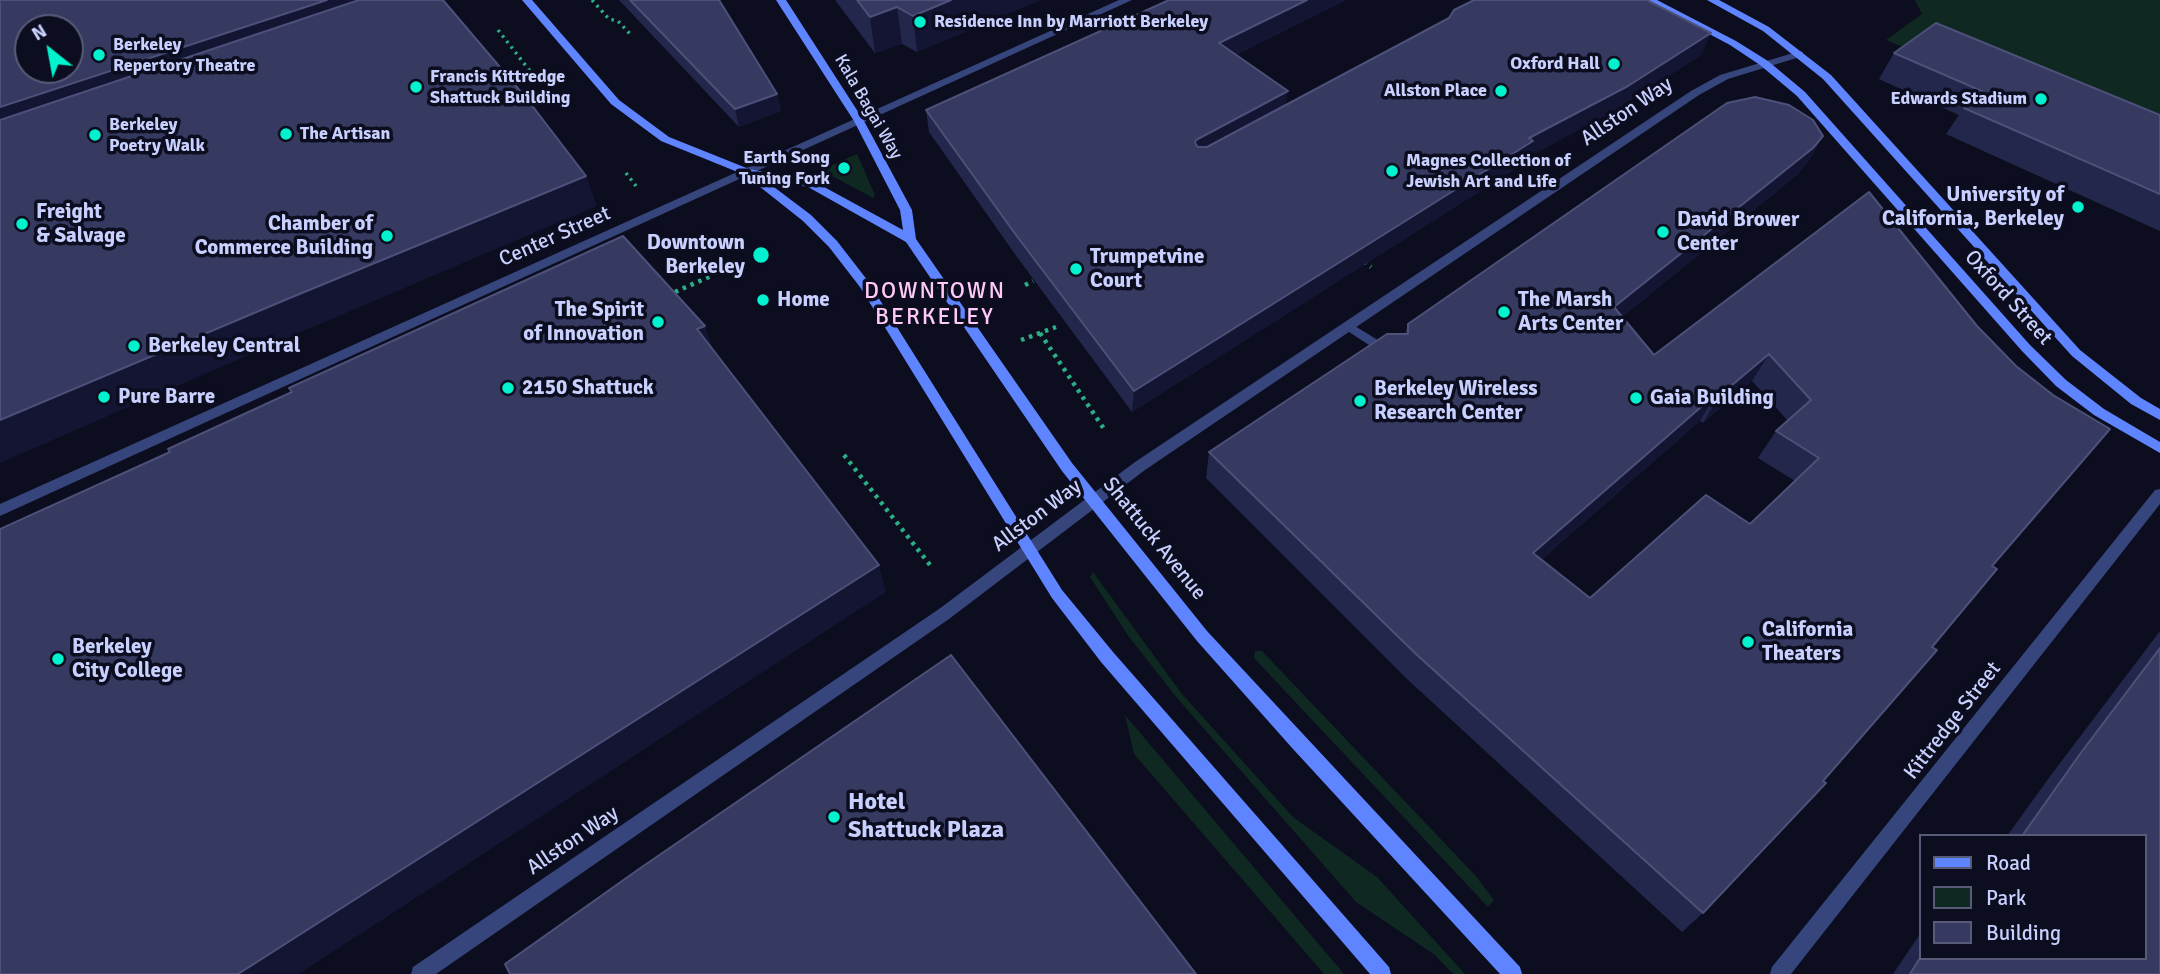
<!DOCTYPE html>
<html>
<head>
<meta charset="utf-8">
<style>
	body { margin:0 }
	#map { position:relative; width:2160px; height:974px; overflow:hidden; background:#0c0d1e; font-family:Signika,sans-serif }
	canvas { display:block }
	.legend { position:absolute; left:1919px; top:834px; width:228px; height:126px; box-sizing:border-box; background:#0c0d1e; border:2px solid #575b78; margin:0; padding:9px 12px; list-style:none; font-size:21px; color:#c8d0ff }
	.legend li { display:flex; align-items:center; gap:14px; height:35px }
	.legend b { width:35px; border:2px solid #575b78 }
	.north { position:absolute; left:14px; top:14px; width:70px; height:70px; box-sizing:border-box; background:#0c0d1e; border:2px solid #575b78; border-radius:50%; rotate:329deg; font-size:19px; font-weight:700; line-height:28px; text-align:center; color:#c8d0ff }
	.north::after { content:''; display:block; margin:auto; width:24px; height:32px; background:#00f3ce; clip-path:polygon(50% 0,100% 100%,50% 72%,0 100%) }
</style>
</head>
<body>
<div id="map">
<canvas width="2160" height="974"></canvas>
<ul class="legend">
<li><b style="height:9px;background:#5f84ff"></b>Road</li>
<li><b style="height:19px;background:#0f2821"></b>Park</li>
<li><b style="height:19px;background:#363960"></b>Building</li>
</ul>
<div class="north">N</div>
</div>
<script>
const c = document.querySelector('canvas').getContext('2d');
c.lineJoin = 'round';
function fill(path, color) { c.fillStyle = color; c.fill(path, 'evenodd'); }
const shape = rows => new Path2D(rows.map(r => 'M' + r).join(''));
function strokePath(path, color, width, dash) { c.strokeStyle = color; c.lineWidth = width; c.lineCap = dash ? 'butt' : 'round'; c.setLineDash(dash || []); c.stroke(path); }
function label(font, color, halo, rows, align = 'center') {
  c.font = font + ' Signika,sans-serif'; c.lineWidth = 7; c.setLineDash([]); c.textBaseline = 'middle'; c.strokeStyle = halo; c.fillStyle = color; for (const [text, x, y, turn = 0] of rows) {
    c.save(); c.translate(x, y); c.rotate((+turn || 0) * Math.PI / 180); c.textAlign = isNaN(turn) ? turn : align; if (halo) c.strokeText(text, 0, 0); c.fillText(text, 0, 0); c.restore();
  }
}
fill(shape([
	[1915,0,2160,0,2160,231,1946,134,1965,118,1879,79,1914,52,1886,40,1922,14],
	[857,154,875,195,873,198,821,170],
	[1093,572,1182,694,1293,817,1377,877,1465,974,1453,974,1435,955,1356,902,1177,698,1129,637,1090,577],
	[1255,651,1262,651,1475,875,1494,900,1488,907,1254,658],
	[1125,715,1344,974,1324,974,1134,754]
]), '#0f2821');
strokePath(shape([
	[592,0,609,19,618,21,632,36],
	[498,30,530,71],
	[626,173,636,186]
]), '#2caf86', 3.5, [2.5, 4.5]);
strokePath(shape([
	[1364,261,1371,267],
	[1025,285,1033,281],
	[675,292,711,276],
	[1040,333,1104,429],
	[1021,340,1056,327],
	[844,455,930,565]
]), '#2caf86', 4.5, [3.5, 5]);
fill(shape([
	[1350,323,1394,350,1396,353,1394,356,1386,356,1346,330,1344,327,1350,323]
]), '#36467d');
fill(shape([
	[1119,0,1132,0,0,516,0,504,1119,0],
	[1800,51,1803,52,1803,56,1728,79,1699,95,1145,470,949,619,436,974,411,974,413,967,939,609,1135,462,1691,91,1720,75,1800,51],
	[2160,489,2160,504,1791,974,1770,974,1772,967,2155,490,2160,489]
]), '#36467d');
fill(shape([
	[522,0,532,0,619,100,669,137,749,169,815,182,903,230,900,210,854,121,776,0,786,0,864,121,912,210,916,239,1072,463,1207,631,1520,967,1522,974,1500,974,1293,749,1197,641,1062,471,906,242,808,187,762,178,811,215,837,241,868,281,1062,590,1113,652,1389,967,1391,974,1370,974,1101,662,1052,598,860,287,829,247,803,221,745,175,661,141,611,104,522,0],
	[1645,0,1657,0,1736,41,1768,61,1805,92,2030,345,2066,380,2104,409,2160,442,2160,453,2094,415,2056,386,2022,351,1797,96,1760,65,1730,45,1645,0],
	[1707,0,1719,0,1769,27,1831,75,2080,350,2141,398,2160,409,2160,420,2131,404,2072,356,1823,79,1763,31,1707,0]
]), '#5f84ff');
fill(shape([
	[619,0,719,0,777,94,781,111,739,127],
	[835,0,1040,0,917,52,902,44,875,53],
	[1346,0,1236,55,1286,105,1702,54,1619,108,1528,157,1526,162,1132,412,1017,257,929,132,926,110],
	[1894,53,2160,115,2160,231,1946,134,1959,115,1879,79],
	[1823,136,1808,162,1797,175,1622,317,1654,355,1869,192,1992,566,1703,913,1682,932,1407,679,1206,478,1209,452,1405,334,1408,324],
	[1752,381,1788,421,1776,431,1758,458,1795,481,1750,524,1590,598,1541,560,1700,421,1703,423],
	[2160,631,2160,974,1893,974,1920,934,1920,958,2144,836,2007,836,2051,775]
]), '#24274c');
fill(shape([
	[327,0,428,0,0,145,0,107],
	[951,0,1040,0,917,52,913,16],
	[1307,0,1346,0,1217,65,1219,43],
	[897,7,902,44,875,53,870,17],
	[1711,33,1702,54,1619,108,1528,157,1526,162,1132,412,1134,391,1529,138],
	[1288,91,1284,112,1194,162,1196,140],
	[777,94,781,111,739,127,735,109],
	[1823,136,1808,162,1797,175,1602,333,1614,307],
	[586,176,597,206,306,330,0,463,0,420,285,300],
	[705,326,715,355,697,329],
	[1769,354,1752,381,1703,423,1719,396],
	[1716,394,1700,421,1520,578,1533,553],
	[879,565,886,592,299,974,238,974]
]), '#131532');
const building = shape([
	[0,0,327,0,0,107,0,0],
	[28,28,70,28,70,70,28,70,28,28],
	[359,0,443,0,527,99,586,176,285,300,0,420,0,120,359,0],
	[630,0,719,0,777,94,735,109,630,0],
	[857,0,951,0,913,16,897,7,870,17,857,0],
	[1169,0,1307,0,1219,43,1288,91,1196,140,1195,143,1198,147,1207,147,1449,18,1454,10,1474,0,1647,0,1711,33,1628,86,1529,138,1533,141,1134,391,1016,235,926,110,1169,0],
	[1936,23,2160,115,2160,194,1964,108,1984,92,1894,53,1936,23],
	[1755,97,1789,105,1813,120,1823,136,1813,148,1614,307,1654,355,1869,192,1977,326,2016,366,2053,395,2110,429,1992,566,1997,569,1932,647,1937,650,1823,781,1826,783,1703,913,1417,655,1209,452,1387,334,1408,334,1408,324,1727,103,1755,97],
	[1769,354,1811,400,1776,431,1819,458,1750,524,1706,495,1590,598,1533,553,1716,394,1719,396,1769,354],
	[623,236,705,326,697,329,879,565,238,974,0,974,0,529,170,452,168,449,292,392,289,388,623,236],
	[2160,648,2160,974,1910,974,1920,958,2144,958,2144,836,2022,836,2080,754,2160,648],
	[951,655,1196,974,510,974,505,964,639,869,951,655]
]);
fill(building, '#363960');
strokePath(building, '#4d5179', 2);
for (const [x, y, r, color] of [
	[920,22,7,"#00f3ce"],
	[99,55,7,"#00f3ce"],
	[1614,64,7,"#00f3ce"],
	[416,87,7,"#00f3ce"],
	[1501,91,7,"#00f3ce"],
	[2041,99,7,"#00f3ce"],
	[286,134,7,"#00f3ce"],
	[95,135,7,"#00f3ce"],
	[844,168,7,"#00f3ce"],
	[1392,171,7,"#00f3ce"],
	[2078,207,7,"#00f3ce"],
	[22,224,7,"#00f3ce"],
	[1663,232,7,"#00f3ce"],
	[387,236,7,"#00f3ce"],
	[761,255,9,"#00f3ce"],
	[1076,269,7,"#00f3ce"],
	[763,300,7,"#00f3ce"],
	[1504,312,7,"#00f3ce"],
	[658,322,7,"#00f3ce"],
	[134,346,7,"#00f3ce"],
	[508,388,7,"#00f3ce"],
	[104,397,7,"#00f3ce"],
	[1636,398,7,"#00f3ce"],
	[1360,401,7,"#00f3ce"],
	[1748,642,7,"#00f3ce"],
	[58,659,7,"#00f3ce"],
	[834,817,7,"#00f3ce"]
]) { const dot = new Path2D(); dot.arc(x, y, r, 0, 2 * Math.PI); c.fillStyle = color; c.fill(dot); strokePath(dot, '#0c0d1e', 2.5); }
label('bold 18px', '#c8d0ff', '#0c0d1e', [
	["Residence Inn by Marriott Berkeley",934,22],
	["Berkeley",113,45],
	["Repertory Theatre",113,66],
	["Oxford Hall",1600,64,"right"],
	["Francis Kittredge",430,77],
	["Shattuck Building",430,98],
	["Allston Place",1487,91,"right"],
	["Edwards Stadium",2027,99,"right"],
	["Berkeley",109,125],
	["Poetry Walk",109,146],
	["The Artisan",300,134],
	["Earth Song",830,158,"right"],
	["Tuning Fork",830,179,"right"],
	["Magnes Collection of",1406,161],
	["Jewish Art and Life",1406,182]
], 'left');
label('18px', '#c8d0ff', '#0c0d1e', [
	["Kala Bagai Way",868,107,60]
]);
label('21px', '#c8d0ff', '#0c0d1e', [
	["Allston Way",1627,112,-34],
	["Center Street",555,237,-24],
	["Oxford Street",2008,298,48],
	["Allston Way",1037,516,-37],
	["Shattuck Avenue",1154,539,51],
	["Kittredge Street",1953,721,-52],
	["Allston Way",573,841,-34]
]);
label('bold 21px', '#c8d0ff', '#0c0d1e', [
	["University of",2064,195,"right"],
	["California, Berkeley",2064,219,"right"],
	["Freight",36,212],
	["& Salvage",36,236],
	["David Brower",1677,220],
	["Center",1677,244],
	["Chamber of",373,224,"right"],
	["Commerce Building",373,248,"right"],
	["Downtown",745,243,"right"],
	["Berkeley",745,267,"right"],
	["Trumpetvine",1090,257],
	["Court",1090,281],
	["Home",777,300],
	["The Marsh",1518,300],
	["Arts Center",1518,324],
	["The Spirit",644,310,"right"],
	["of Innovation",644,334,"right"],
	["Berkeley Central",148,346],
	["2150 Shattuck",522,388],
	["Berkeley Wireless",1374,389],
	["Research Center",1374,413],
	["Pure Barre",118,397],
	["Gaia Building",1650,398],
	["California",1762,630],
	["Theaters",1762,654],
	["Berkeley",72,647],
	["City College",72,671]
], 'left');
c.letterSpacing = '2px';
label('23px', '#ffcaf9', '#0c0d1e', [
	["DOWNTOWN",935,292],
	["BERKELEY",935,318]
]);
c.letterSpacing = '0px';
label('bold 24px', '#c8d0ff', '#0c0d1e', [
	["Hotel",848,803],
	["Shattuck Plaza",848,831]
], 'left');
</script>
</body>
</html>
